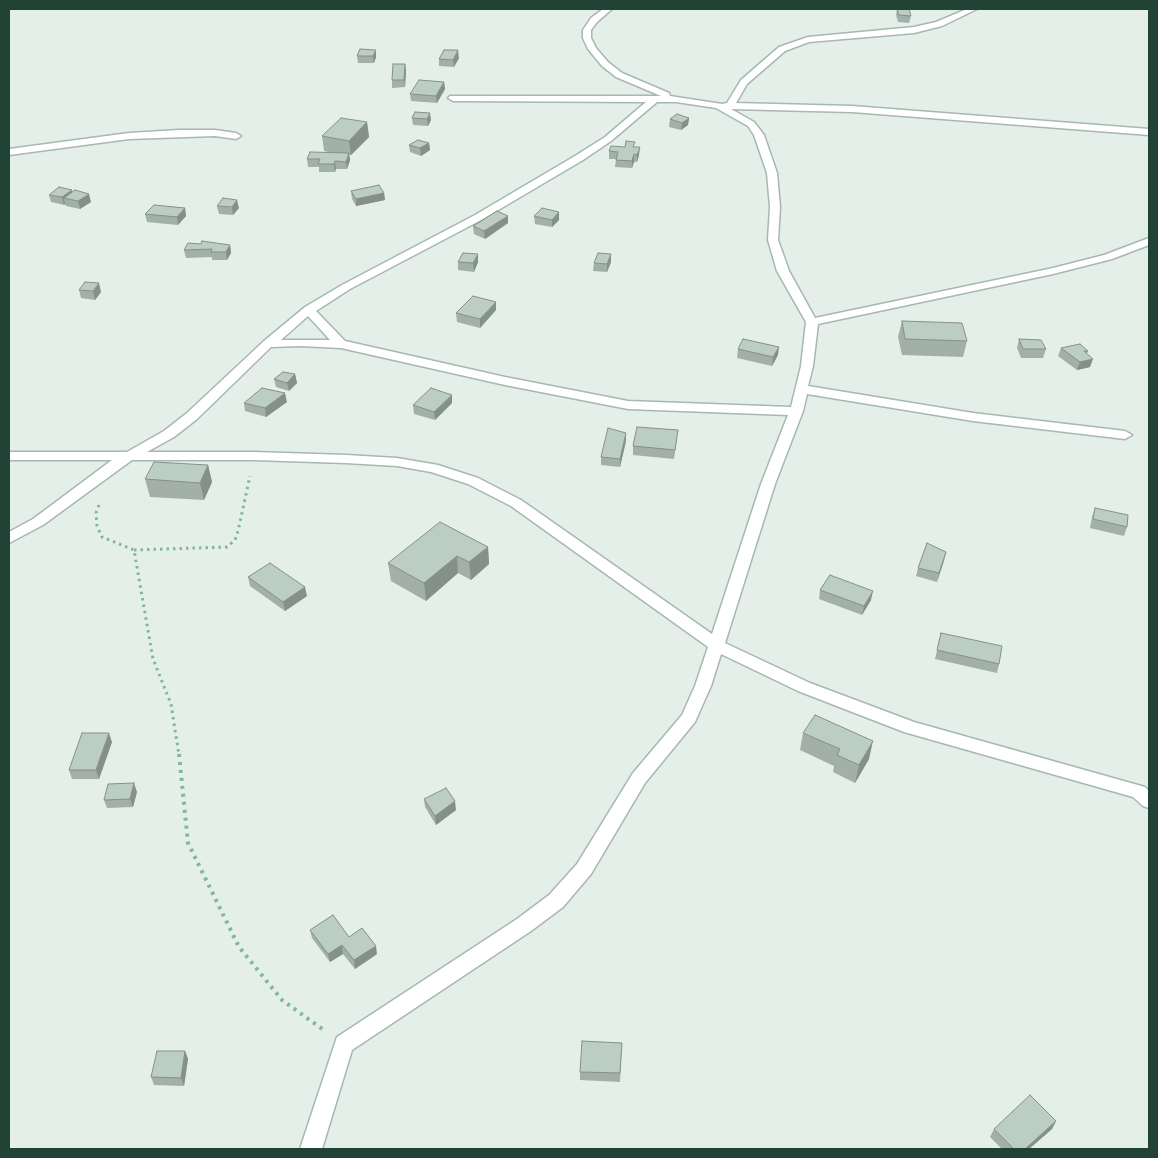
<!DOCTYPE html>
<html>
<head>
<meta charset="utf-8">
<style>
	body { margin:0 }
	#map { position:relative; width:1158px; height:1158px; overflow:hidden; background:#e4efe9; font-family:Montserrat,sans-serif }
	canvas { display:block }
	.frame { position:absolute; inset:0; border:10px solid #214336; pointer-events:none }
</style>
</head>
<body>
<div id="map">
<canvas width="1158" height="1158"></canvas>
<div class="frame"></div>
</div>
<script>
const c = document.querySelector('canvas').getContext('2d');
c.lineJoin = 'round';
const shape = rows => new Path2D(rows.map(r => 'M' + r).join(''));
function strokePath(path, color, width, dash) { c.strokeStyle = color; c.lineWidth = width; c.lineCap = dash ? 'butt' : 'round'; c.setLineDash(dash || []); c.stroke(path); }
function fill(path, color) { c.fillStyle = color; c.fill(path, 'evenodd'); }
const street = shape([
	[603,9,612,9,597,22,591,30,591,38,596,48,608,62,622,73,669,93,670,96,722,104,727,103,741,80,779,47,808,37,914,27,936,22,967,9,977,9,942,26,914,33,809,42,785,51,747,84,736,103,852,106,1149,129,1149,135,852,112,731,109,754,122,764,135,777,173,780,207,778,240,789,271,815,318,1053,268,1104,255,1149,238,1149,245,1112,259,1053,274,818,324,813,366,808,386,973,413,1125,431,1132,435,1125,439,973,421,807,394,803,411,775,484,725,643,810,683,914,722,1145,787,1149,791,1149,808,1143,806,1133,797,904,732,798,691,721,654,711,686,695,722,645,783,591,874,563,907,531,931,352,1050,322,1149,300,1149,337,1037,517,919,549,895,577,864,633,773,682,715,695,686,708,647,511,506,468,484,431,472,397,466,346,463,254,460,132,460,43,525,9,543,9,532,33,519,112,460,9,460,9,452,127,452,164,431,187,413,264,341,305,307,342,285,475,215,575,156,605,137,646,102,453,101,448,98,450,96,661,96,616,77,602,66,588,49,583,38,583,30,591,18,603,9],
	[657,102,676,102,716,108,748,126,754,135,767,173,770,207,768,240,777,271,806,322,801,366,791,407,628,401,505,377,345,341,316,311,350,289,483,219,583,160,611,141,657,102],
	[308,316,330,340,281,340,308,316],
	[300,346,341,348,505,385,628,409,788,415,761,484,712,634,521,500,478,478,438,465,397,458,346,455,254,452,147,452,174,437,197,419,271,347,300,346],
	[179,130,215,130,236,133,241,136,236,139,215,136,129,139,9,155,9,149,129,133,179,130]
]);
strokePath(street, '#a6b8b0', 3);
strokePath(shape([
	[99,505,96,513,97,526,102,537,134,550,153,659,171,704,179,755],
	[134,550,227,547,235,540,238,531,250,476]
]), '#81b69f', 3, [2.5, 4]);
strokePath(shape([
	[179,754,188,843,239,947,282,1000,325,1031]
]), '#81b69f', 4, [3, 5]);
fill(street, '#fff');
fill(shape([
	[897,9,911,16,909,23,898,22,896,15],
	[376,50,376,57,374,63,358,63,357,56],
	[459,58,454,67,439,66,439,59],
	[405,64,406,71,405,87,392,88,392,80],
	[444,82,445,89,437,103,411,101,410,94],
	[415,112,431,120,428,126,413,125,412,118],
	[689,118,688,125,681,130,669,127,670,119],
	[367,122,369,137,351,155,349,155,350,160,347,169,336,169,335,172,319,172,319,167,308,167,307,159,333,153,324,151,322,136],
	[429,143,430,150,421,156,410,152,409,145],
	[625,147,635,147,639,155,637,162,634,162,632,168,615,167,616,159,609,159,609,151],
	[351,191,384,193,385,200,356,206,352,199],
	[73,192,91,202,80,209,66,206,65,204,64,205,51,202,49,195],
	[217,206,239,208,233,215,219,214],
	[185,208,186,216,178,225,147,222,145,214],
	[559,212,559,220,552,227,535,224,534,216],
	[508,216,508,223,485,239,474,234,473,226],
	[230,245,231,253,227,260,212,260,212,257,186,258,184,250],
	[458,262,478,262,474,272,458,270],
	[611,262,607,272,593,271,594,263],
	[79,290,101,292,95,300,81,298],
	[496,310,480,328,457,322,456,313],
	[902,321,967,341,963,357,902,355,898,337],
	[1019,339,1046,349,1043,358,1021,358,1017,348],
	[1061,348,1088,351,1087,354,1090,367,1077,370,1058,356],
	[738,349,778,355,772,366,737,358],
	[295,374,297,383,289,391,276,387,274,379],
	[452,395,452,403,435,420,414,414,413,405],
	[287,402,266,417,245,411,244,403],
	[677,439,674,459,633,455,633,446],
	[626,441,620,467,601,465,601,457],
	[208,465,212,482,204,500,150,497,145,479],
	[1095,508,1127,527,1124,536,1090,528,1092,517],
	[488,547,489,564,471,580,458,573,426,601,391,581,388,563],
	[946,552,937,582,916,576,918,568],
	[248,577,307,596,285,611,250,586],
	[820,590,871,600,862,615,819,599],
	[941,633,999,664,997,673,935,659],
	[803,733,869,759,855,783,833,772,834,766,800,750],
	[112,742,99,779,72,779,69,770],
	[137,792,133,807,107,808,104,800],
	[424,799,456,810,436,825,425,807],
	[310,930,349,937,377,954,355,969,343,954,330,962,312,938],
	[622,1043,620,1082,580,1080,580,1072],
	[185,1051,188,1059,184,1086,154,1085,151,1077],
	[1056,1121,1052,1129,1029,1149,1002,1149,990,1137,994,1129]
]), '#a2b0a9');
fill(shape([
	[376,50,376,57,374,63,373,56],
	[458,50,459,58,454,67,453,60],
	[405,64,406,71,405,87,404,80],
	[444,82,445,89,437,103,436,96],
	[430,113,431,120,428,126,427,119],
	[689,118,688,125,681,130,682,123],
	[367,122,369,137,351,155,349,141],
	[429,143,430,150,421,156,420,148],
	[640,147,639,155,637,162,637,155],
	[349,153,350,160,347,169,346,162],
	[634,154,634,162,632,168,632,161],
	[335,161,336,169,335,172,334,164],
	[72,190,74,198,64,198,65,204,64,205,62,197],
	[384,193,385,200,356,206,356,199],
	[89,194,91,202,80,209,78,201],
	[237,200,239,208,233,215,232,207],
	[185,208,186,216,178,225,177,217],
	[559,212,559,220,552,227,552,220],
	[508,216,508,223,485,239,484,231],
	[230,245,231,253,227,260,226,252],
	[478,254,478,262,474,272,473,263],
	[611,254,611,262,607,272,607,264],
	[99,283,101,292,95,300,93,291],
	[496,302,496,310,480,328,480,319],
	[779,347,778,355,772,366,773,357],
	[1093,359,1090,367,1077,370,1080,362],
	[295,374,297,383,289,391,287,383],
	[285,393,287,402,266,417,265,408],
	[452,395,452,403,435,420,434,412],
	[626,433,626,441,620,467,620,459],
	[208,465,212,482,204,500,200,483],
	[488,547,489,564,471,580,469,562],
	[946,552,944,561,937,582,939,573],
	[457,556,458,573,426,601,424,583],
	[305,587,307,596,285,611,283,602],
	[873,591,871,600,862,615,864,606],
	[109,733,112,742,99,779,96,770],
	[873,741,869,759,855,783,859,765],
	[134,783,137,792,133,807,130,799],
	[455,801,456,810,436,825,435,816],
	[342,945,343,954,330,962,328,954],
	[376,946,377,954,355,969,354,960],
	[185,1051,188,1059,184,1086,181,1078],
	[1056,1121,1052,1129,1029,1149,1025,1149]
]), '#849089');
const building = shape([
	[897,9,909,9,911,16,899,15,897,9],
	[360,49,376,50,373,56,357,56,360,49],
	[444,50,458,50,453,60,439,59,444,50],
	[393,64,405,64,404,80,392,80,393,64],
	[419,80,444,82,436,96,410,94,419,80],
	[415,112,430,113,427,119,412,118,415,112],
	[677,114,689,118,682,123,670,119,677,114],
	[341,118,367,122,349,141,322,136,341,118],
	[418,140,429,143,420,148,409,145,418,140],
	[626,141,635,142,633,147,640,147,637,155,634,154,632,161,616,160,618,152,609,151,611,146,625,147,626,141],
	[310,152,349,153,346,162,335,161,334,164,318,164,320,159,307,159,310,152],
	[379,185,384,193,356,199,351,191,379,185],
	[59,187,72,190,62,197,49,195,59,187],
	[75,190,89,194,78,201,64,198,75,190],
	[223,198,237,200,232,207,217,206,223,198],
	[154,205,185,208,177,217,145,214,154,205],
	[542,208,559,212,552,220,534,216,542,208],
	[497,211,508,216,484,231,473,226,497,211],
	[202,241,230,245,226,252,211,252,212,249,184,250,188,243,201,244,202,241],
	[463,253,478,254,473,263,458,262,463,253],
	[598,253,611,254,607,264,594,263,598,253],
	[85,282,99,283,93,291,79,290,85,282],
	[473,296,496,302,480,319,456,313,473,296],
	[902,321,962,323,967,341,905,339,902,321],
	[743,339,779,347,773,357,738,349,743,339],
	[1019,339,1041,340,1046,349,1023,349,1019,339],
	[1080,344,1088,351,1084,351,1093,359,1080,362,1061,348,1080,344],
	[283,372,295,374,287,383,274,379,283,372],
	[262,388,285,393,265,408,244,403,262,388],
	[431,388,452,395,434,412,413,405,431,388],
	[637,427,678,430,675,450,633,446,637,427],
	[608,428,626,433,620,459,601,457,608,428],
	[154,462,208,465,200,483,145,479,154,462],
	[1095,508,1128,515,1127,527,1093,519,1095,508],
	[440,522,488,547,469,562,457,556,424,583,388,563,440,522],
	[927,543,946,552,939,573,918,568,927,543],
	[270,563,305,587,283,602,248,577,270,563],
	[830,575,873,591,864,606,820,590,830,575],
	[941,633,1002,646,999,664,937,650,941,633],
	[815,715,873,741,859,765,837,755,840,749,803,733,815,715],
	[82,733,109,733,96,770,69,770,82,733],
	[134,783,130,799,104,800,108,784,134,783],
	[446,788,455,801,435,816,424,799,446,788],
	[333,915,349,937,362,928,376,946,354,960,342,945,328,954,310,930,333,915],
	[582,1041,622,1043,620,1073,580,1072,582,1041],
	[157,1051,185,1051,181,1078,151,1077,157,1051],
	[1030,1095,1056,1121,1025,1149,1014,1149,994,1129,1030,1095]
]);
fill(building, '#bccdc4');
strokePath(building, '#849089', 1);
</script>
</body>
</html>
